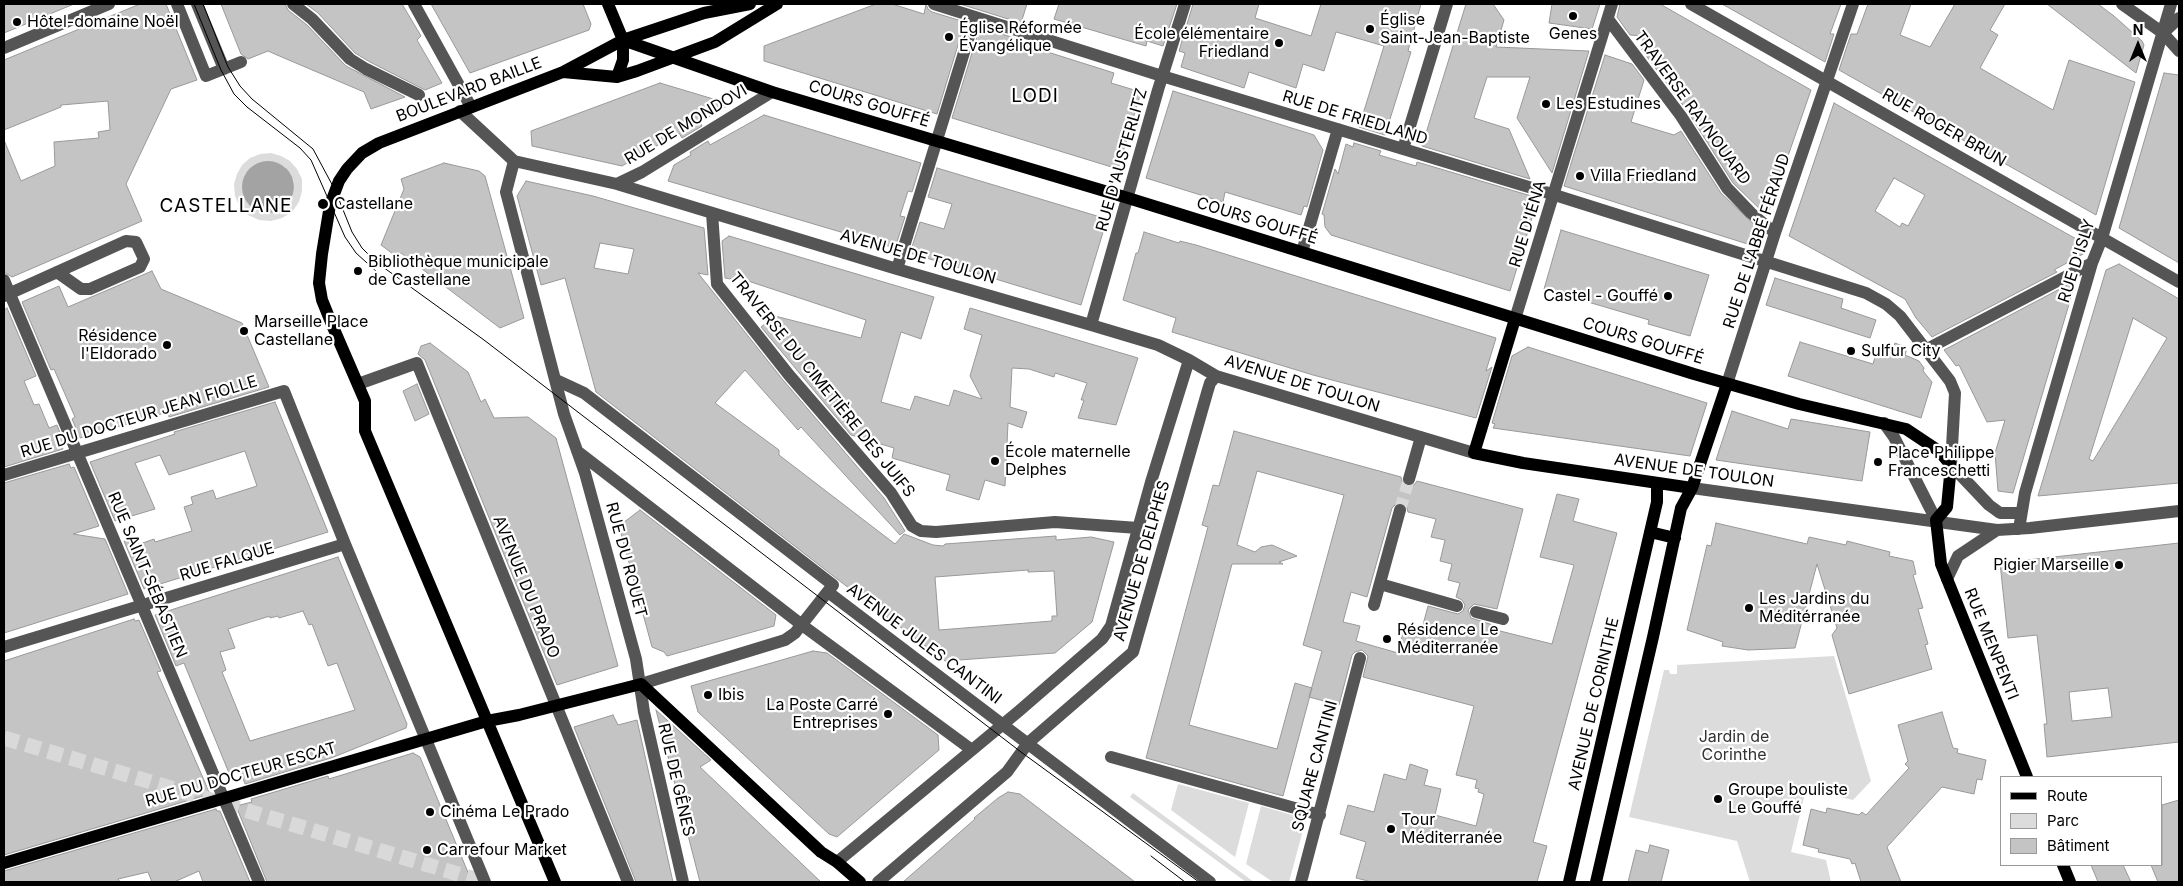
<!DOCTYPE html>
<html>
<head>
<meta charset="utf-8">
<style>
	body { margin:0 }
	#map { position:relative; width:2183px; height:886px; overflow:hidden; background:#fff; font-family:Inter,sans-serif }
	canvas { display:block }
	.frame { position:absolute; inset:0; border:5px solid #000; pointer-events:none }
	.legend { position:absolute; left:2000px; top:776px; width:162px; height:90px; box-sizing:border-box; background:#fff; border:1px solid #999; margin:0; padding:6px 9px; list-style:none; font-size:15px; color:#000 }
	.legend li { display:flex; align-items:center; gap:10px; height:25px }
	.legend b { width:25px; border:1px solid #999 }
	.north { position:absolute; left:2113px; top:20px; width:50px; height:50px; -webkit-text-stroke:4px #fff; paint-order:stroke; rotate:0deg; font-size:14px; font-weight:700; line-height:20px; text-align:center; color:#000 }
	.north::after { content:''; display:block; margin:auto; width:18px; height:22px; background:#000; clip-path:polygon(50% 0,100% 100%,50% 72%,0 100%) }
</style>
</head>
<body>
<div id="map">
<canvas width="2183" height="886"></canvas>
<div class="frame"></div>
<ul class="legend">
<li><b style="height:6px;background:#000"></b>Route</li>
<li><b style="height:14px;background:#dcdcdc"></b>Parc</li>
<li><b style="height:14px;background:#c4c4c4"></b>Bâtiment</li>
</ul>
<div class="north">N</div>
</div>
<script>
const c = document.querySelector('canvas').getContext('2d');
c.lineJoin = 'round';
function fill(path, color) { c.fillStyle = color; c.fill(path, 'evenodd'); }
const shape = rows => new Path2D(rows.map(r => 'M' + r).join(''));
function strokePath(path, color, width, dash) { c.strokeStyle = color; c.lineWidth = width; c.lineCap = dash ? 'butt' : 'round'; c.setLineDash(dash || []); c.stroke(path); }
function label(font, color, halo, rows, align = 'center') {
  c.font = font + ' Inter,sans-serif'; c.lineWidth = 4.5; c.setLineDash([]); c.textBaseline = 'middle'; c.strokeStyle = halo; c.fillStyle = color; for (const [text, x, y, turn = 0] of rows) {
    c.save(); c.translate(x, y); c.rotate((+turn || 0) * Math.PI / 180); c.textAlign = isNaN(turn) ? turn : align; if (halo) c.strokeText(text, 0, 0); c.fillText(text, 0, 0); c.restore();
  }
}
fill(shape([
	[271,153,281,156,290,161,297,169,302,179,302,191,299,202,292,212,282,218,271,221,259,220,248,215,240,207,235,196,234,184,237,174,242,165,250,158,260,154],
	[262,162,278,163,285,167,294,181,294,190,292,199,249,171],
	[1834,656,1871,781,1853,800,1806,789,1791,852,1826,860,1831,882,1750,882,1737,841,1629,817,1664,670,1669,670,1670,674,1677,674,1677,665],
	[1178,784,1249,803,1235,857,1171,810],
	[1133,793,1254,882,1246,882,1130,797],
	[1261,806,1306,819,1289,882,1273,882,1246,864]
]), '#dcdcdc');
fill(shape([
	'242 187a26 26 0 1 1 52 0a26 26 0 1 1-52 0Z'
]), '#a3a3a3');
const building = shape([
	[4,4,74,4,4,33,4,4],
	[140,4,166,4,197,80,171,89,126,184,142,221,12,277,4,272,4,140,21,181,55,166,54,142,99,138,98,132,110,130,108,101,61,105,61,107,4,130,4,60,140,4],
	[221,4,285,4,288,10,307,25,346,66,405,97,371,109,364,92,277,55,268,51,248,59,241,54,221,4],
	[306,4,402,4,421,36,417,40,442,83,425,90,370,62,355,53,318,13,306,4],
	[431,4,583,4,591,24,589,30,470,73,431,4],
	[876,4,892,4,924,14,926,4,928,9,932,12,965,22,937,114,764,61,764,46,876,4],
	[960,4,1027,4,1021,23,960,4],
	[1059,4,1177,4,1163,46,1147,41,1146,46,1054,19,1059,4],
	[1193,4,1259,4,1255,18,1311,36,1321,4,1421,4,1408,51,1411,52,1385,135,1359,127,1384,46,1336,32,1324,71,1303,64,1296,88,1249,72,1244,88,1181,67,1185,53,1179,51,1193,4],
	[1466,4,1493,4,1504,20,1496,47,1589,51,1552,173,1517,118,1530,77,1487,77,1474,118,1509,129,1530,179,1422,146,1466,4],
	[1552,4,1600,4,1592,29,1549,23,1552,4],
	[1620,4,1660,4,1811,90,1767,216,1733,183,1688,112,1642,50,1643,36,1630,35,1617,17,1620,4],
	[1722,4,1841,4,1830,34,1834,34,1825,62,1722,4],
	[1868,4,1911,4,1900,35,1930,47,1955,4,2005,4,1990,30,1998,35,1980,68,2053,110,2069,60,2135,82,2096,215,1839,70,1851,34,1857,34,1868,4],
	[2047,4,2098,4,2114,16,2142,41,2144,45,2136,73,2047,4],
	[980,27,1017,39,1016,42,1114,73,1111,83,1141,92,1118,169,952,118,980,27],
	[1605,55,1632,64,1644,80,1631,122,1674,135,1681,131,1721,193,1762,232,1757,247,1564,186,1605,55],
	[2164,73,2179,75,2179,263,2119,228,2164,73],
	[660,83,730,104,700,122,702,126,682,138,679,133,622,166,532,146,531,131,660,83],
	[1173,91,1314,135,1323,150,1307,207,1304,206,1301,215,1225,192,1223,202,1146,178,1173,91],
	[1834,103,2087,245,2085,253,2054,270,2057,272,1932,337,1916,318,1905,299,1789,236,1834,103],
	[1894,178,1925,195,1908,226,1902,223,1900,227,1875,211,1894,178],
	[764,115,921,163,912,192,908,191,900,216,905,217,895,248,668,181,674,165,691,155,690,152,708,141,710,145,764,115],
	[1354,143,1381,151,1379,155,1416,166,1417,162,1538,198,1510,291,1331,235,1325,227,1324,215,1322,214,1335,169,1338,174,1346,144,1353,147,1354,143],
	[444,163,479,171,485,176,524,318,500,328,401,253,397,257,381,245,404,189,401,179,444,163],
	[937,168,1107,219,1081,305,910,253,920,222,944,229,952,204,928,197,937,168],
	[526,181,593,196,704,228,708,275,698,273,783,380,884,498,905,531,900,535,801,427,798,430,745,370,715,403,779,450,779,455,895,544,904,534,933,545,943,546,945,544,1056,536,1056,540,1091,537,1114,542,1092,622,1055,653,945,661,841,582,596,392,565,278,541,285,517,196,526,181],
	[600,243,634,249,628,274,594,268,600,243],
	[1028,570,1028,572,1054,571,1057,616,1052,616,1052,621,939,630,935,577,1028,570],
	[1561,230,1709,275,1690,336,1648,324,1649,320,1544,289,1561,230],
	[1144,232,1179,243,1180,241,1196,245,1496,338,1486,371,1492,367,1476,418,1313,375,1172,332,1176,318,1123,300,1136,253,1138,253,1144,232],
	[729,236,934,297,921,339,901,332,881,402,910,410,915,396,949,406,954,390,982,399,970,376,982,335,964,329,970,308,1138,358,1116,425,1078,418,1084,400,1081,400,1087,383,1055,373,1054,377,1029,369,1012,368,1010,407,1027,412,1022,428,1008,423,1005,486,985,480,979,500,946,490,950,475,892,458,894,448,851,435,761,327,775,316,861,338,866,320,736,277,736,280,725,278,722,241,729,236],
	[2119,264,2179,299,2179,483,2038,496,2106,270,2119,264],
	[2133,318,2167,338,2093,461,2089,459,2133,318],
	[152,271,161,289,242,323,269,387,169,417,168,412,80,438,72,419,75,417,54,369,51,370,22,302,59,286,68,307,152,271],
	[1775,278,1843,299,1841,308,1876,320,1870,338,1766,305,1775,278],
	[2073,282,2075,284,2013,493,1998,491,1995,453,2005,420,1987,422,1959,365,1956,366,1944,350,2073,282],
	[7,308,36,376,24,381,34,405,39,404,49,428,57,425,64,443,61,444,63,449,4,467,4,310,7,308],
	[1800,342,1873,364,1878,347,1892,351,1895,343,1907,348,1905,355,1919,361,1924,368,1923,371,1932,382,1921,418,1788,376,1800,342],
	[430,343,468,372,481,402,485,399,494,418,528,417,556,438,618,666,557,685,425,360,418,354,421,346,430,343],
	[1528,347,1707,403,1690,456,1493,428,1495,424,1492,423,1512,356,1528,347],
	[417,384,429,414,415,421,403,391,417,384],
	[275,402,328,532,144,589,124,541,140,544,154,539,155,542,192,531,184,507,193,504,191,497,213,490,216,499,257,486,245,451,169,475,160,455,135,463,155,509,115,521,90,462,175,434,174,432,275,402],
	[1732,411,1788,429,1791,419,1870,432,1862,481,1716,460,1732,411],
	[1234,431,1401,477,1403,484,1407,487,1414,485,1417,481,1523,509,1497,609,1474,604,1468,610,1471,618,1493,625,1492,629,1552,644,1574,565,1540,557,1557,494,1579,499,1573,521,1617,533,1533,842,1547,846,1537,882,1372,882,1356,878,1366,842,1340,834,1348,805,1374,812,1384,774,1406,780,1410,764,1428,770,1424,785,1441,789,1435,815,1476,826,1484,794,1478,792,1479,789,1475,788,1477,780,1456,775,1474,706,1363,677,1368,656,1362,650,1355,652,1352,655,1339,705,1309,697,1322,651,1303,645,1344,495,1257,471,1237,545,1255,552,1261,547,1272,545,1297,556,1279,562,1283,564,1232,564,1189,725,1277,749,1295,683,1312,688,1283,796,1146,758,1208,527,1202,525,1206,511,1213,485,1219,486,1234,431],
	[1398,502,1406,505,1408,512,1436,519,1431,537,1445,540,1440,561,1452,564,1448,580,1460,583,1456,597,1462,600,1465,605,1463,611,1458,614,1428,606,1421,632,1404,628,1398,653,1356,641,1360,626,1343,622,1351,592,1367,597,1392,508,1398,502],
	[69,464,71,468,74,467,99,526,73,534,105,539,128,594,4,633,4,483,69,464],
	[640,510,776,615,774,626,667,656,664,652,652,647,619,526,640,510],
	[1716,523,1807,544,1809,537,1846,545,1847,541,1890,552,1889,556,1913,561,1916,574,1913,575,1923,608,1918,609,1928,644,1925,645,1932,669,1849,694,1832,635,1837,628,1817,564,1795,648,1748,650,1722,646,1723,642,1687,630,1707,545,1711,546,1716,523],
	[2179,543,2179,742,2047,757,2044,724,2047,724,2037,635,2008,638,2000,563,2179,543],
	[2108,688,2112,717,2072,721,2069,692,2108,688],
	[338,557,407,724,406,728,331,758,245,784,240,770,229,773,184,663,176,666,155,615,338,557],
	[303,611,309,625,312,624,328,666,337,663,355,710,250,741,222,672,226,670,220,652,235,648,228,629,270,616,270,618,278,616,279,618,303,611],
	[134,619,135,621,139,620,161,671,157,672,210,794,4,855,4,661,134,619],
	[813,651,827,653,938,735,939,750,837,837,829,834,698,712,691,686,813,651],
	[656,710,711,760,700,767,821,882,700,882,656,710],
	[1942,712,1953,748,1958,749,1957,753,1986,760,1982,780,1977,779,1974,794,1942,787,1887,847,1901,882,1861,882,1855,863,1852,864,1850,859,1818,852,1819,849,1803,845,1811,809,1826,813,1827,808,1859,815,1862,812,1866,815,1909,768,1905,764,1908,761,1898,725,1942,712],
	[613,715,618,725,637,720,673,882,636,882,574,727,613,715],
	[413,753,420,757,472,882,267,882,236,806,252,802,251,799,328,776,329,779,413,753],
	[1008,792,1020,794,1135,882,903,882,975,819,974,818,998,798,1008,792],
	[2179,800,2179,882,2158,882,2151,865,2162,865,2162,805,2179,800],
	[216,809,217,811,220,811,250,882,203,882,199,871,174,882,152,882,148,872,118,879,120,882,4,882,4,871,216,809],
	[1650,845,1669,850,1661,882,1628,882,1636,850,1648,853,1650,845],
	[2091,865,2123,865,2131,882,2098,882,2091,865]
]);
fill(building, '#c4c4c4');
strokePath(building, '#999', 1);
strokePath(shape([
	[1400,510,1409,479]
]), '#d9d9d9', 12, [12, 6]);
strokePath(shape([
	[4,738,485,882]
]), '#d9d9d9', 15, [15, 8]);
strokePath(shape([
	[177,4,206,76,241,62],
	[197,4,224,69],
	[293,4,312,19,350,59,366,69,419,95],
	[414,4,471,107],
	[934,4,1162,76,1542,191,1866,293,1886,304,1900,316,1950,381,1955,393,1951,465,1989,505,2000,513,2020,513],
	[1691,4,2179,282],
	[2122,4,2163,33,2179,51],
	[1608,19,1681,116,1727,188,1751,213,1775,233],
	[2163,33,2179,18],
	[4,48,109,4],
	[460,111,514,161,617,184,897,269,1091,325,1158,345,1189,360,1216,376,1474,453],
	[1403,149,1447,4],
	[514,161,506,192,564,414,585,473,636,659,644,712,683,882],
	[617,184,642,172,772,92],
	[712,213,717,284,789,375,891,493,912,526,921,531,936,532,1055,522,1138,528],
	[1302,252,1338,129],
	[897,269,975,17],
	[4,280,259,882],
	[4,296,126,241,136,242,144,259,140,267,90,289,81,289,57,272],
	[1515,319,1612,4],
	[1091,325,1158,90,1185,4],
	[1927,349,2092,263],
	[556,380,584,393,833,585,795,633,785,640,641,684],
	[358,384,417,363,628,882],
	[1727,384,1775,233,1853,4],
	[1884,423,1894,437,1936,520],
	[577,451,802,625,972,750],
	[4,475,284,391,345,544,485,882],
	[1409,479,1421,437],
	[1692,488,1997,530,2030,528,2179,511],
	[2019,529,2025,493,2092,263,2102,238,2171,4],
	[1947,579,1958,556,1997,530],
	[1380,584,1457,606],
	[828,592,1210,882],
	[1374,605,1400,510],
	[1476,612,1503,619],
	[4,647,345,544],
	[1111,757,1320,815],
	[837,862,1019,711,1102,639,1111,626,1151,482,1189,360],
	[878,882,1007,772,1028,743,1133,652,1207,393,1210,383,1216,376],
	[1301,882,1360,658]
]), '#555', 12);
strokePath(shape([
	[608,4,623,40,623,60,617,77],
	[623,40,772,92,1128,198,1694,374,1799,404,1906,429,1939,451,1951,465,1947,507,1936,520,1941,564,2027,777],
	[563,72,617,77,637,71,715,42,777,4],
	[1515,319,1474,453,1523,463,1692,488],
	[1650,532,1675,538],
	[4,863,487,721,519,715,641,684,821,852,837,862,860,882],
	[2063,865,2070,882],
	[555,882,365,431,365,401,333,327,322,300,319,283,322,254,330,205,339,181,347,169,362,153,379,143,563,72,623,40,704,13,750,4],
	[1569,882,1657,502,1657,483],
	[1596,882,1653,637,1681,508,1692,488,1727,384]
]), '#000', 12);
strokePath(shape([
	[194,4,221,70,234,94,247,107,300,148,311,160,345,237,356,253,377,272],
	[203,4,228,67,240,86,252,99,313,149,335,190,352,232,362,248,376,262,484,340,1021,752,1199,882],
	[1151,856,1185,882]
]), '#000', 1);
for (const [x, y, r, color] of [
	[1573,16,5,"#000"],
	[17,22,5,"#000"],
	[1370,29,5,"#000"],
	[949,37,5,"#000"],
	[1279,43,5,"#000"],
	[1546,104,5,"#000"],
	[1580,176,5,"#000"],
	[323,204,6,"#000"],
	[358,271,5,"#000"],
	[1668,296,5,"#000"],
	[244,331,5,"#000"],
	[167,345,5,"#000"],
	[1851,351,5,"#000"],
	[995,461,5,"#000"],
	[1878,462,5,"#000"],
	[2119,565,5,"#000"],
	[1749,608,5,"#000"],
	[1387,639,5,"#000"],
	[708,695,5,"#000"],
	[888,714,5,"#000"],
	[1718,799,5,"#000"],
	[430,812,5,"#000"],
	[1391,829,5,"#000"],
	[427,850,5,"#000"]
]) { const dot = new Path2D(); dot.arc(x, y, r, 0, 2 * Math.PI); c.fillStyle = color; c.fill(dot); strokePath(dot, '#fff', 2); }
label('16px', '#000', '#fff', [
	["Église",1380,20],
	["Saint-Jean-Baptiste",1380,38],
	["Hôtel-domaine Noël",27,22],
	["Église Réformée",959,28],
	["Évangélique",959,46],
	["École élémentaire",1269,34,"right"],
	["Friedland",1269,52,"right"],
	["Genes",1573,34,"center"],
	["Les Estudines",1556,104],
	["Villa Friedland",1590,176],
	["Castellane",334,204],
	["Bibliothèque municipale",368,262],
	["de Castellane",368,280],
	["Castel - Gouffé",1658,296,"right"],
	["Marseille Place",254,322],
	["Castellane",254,340],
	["Résidence",157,336,"right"],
	["l'Eldorado",157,354,"right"],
	["Sulfur City",1861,351],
	["École maternelle",1005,452],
	["Delphes",1005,470],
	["Place Philippe",1888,453],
	["Franceschetti",1888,471],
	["Pigier Marseille",2109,565,"right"],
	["Les Jardins du",1759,599],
	["Méditérranée",1759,617],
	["Résidence Le",1397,630],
	["Méditerranée",1397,648],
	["Ibis",718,695],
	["La Poste Carré",878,705,"right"],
	["Entreprises",878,723,"right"],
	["Groupe bouliste",1728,790],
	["Le Gouffé",1728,808],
	["Cinéma Le Prado",440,812],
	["Tour",1401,820],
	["Méditerranée",1401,838],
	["Carrefour Market",437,850]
], 'left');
label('16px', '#000', '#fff', [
	["BOULEVARD BAILLE",469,90,-21],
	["COURS GOUFFÉ",869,104,17],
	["TRAVERSE RAYNOUARD",1692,108,54],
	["RUE DE FRIEDLAND",1355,118,17],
	["RUE DE MONDOVI",686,125,-31],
	["RUE ROGER BRUN",1944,128,30],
	["RUE D'AUSTERLITZ",1122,160,-74],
	["COURS GOUFFÉ",1257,221,17],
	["RUE D'IÉNA",1528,224,-73],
	["RUE DE L'ABBÉ FÉRAUD",1757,241,-72],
	["AVENUE DE TOULON",918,257,16],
	["RUE D'ISLY",2077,261,-72],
	["COURS GOUFFÉ",1643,341,17],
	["AVENUE DE TOULON",1302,384,17],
	["TRAVERSE DU CIMETIÈRE DES JUIFS",822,385,51],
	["RUE DU DOCTEUR JEAN FIOLLE",139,417,-17],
	["AVENUE DE TOULON",1694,471,8],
	["RUE DU ROUET",626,560,75],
	["AVENUE DE DELPHES",1142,561,-74],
	["RUE FALQUE",227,562,-17],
	["RUE SAINT-SÉBASTIEN",147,575,67],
	["AVENUE DU PRADO",526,587,68],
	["AVENUE JULES CANTINI",924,644,37],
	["RUE MENPENTI",1991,644,68],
	["AVENUE DE CORINTHE",1594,704,-77],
	["SQUARE CANTINI",1315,766,-75],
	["RUE DU DOCTEUR ESCAT",241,775,-16],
	["RUE DE GÊNES",676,780,77]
]);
label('16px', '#333', '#fff', [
	["Jardin de",1734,737],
	["Corinthe",1734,755]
]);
c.letterSpacing = '1px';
label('19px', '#000', '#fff', [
	["LODI",1035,96],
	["CASTELLANE",226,206]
]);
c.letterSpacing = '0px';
</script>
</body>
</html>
